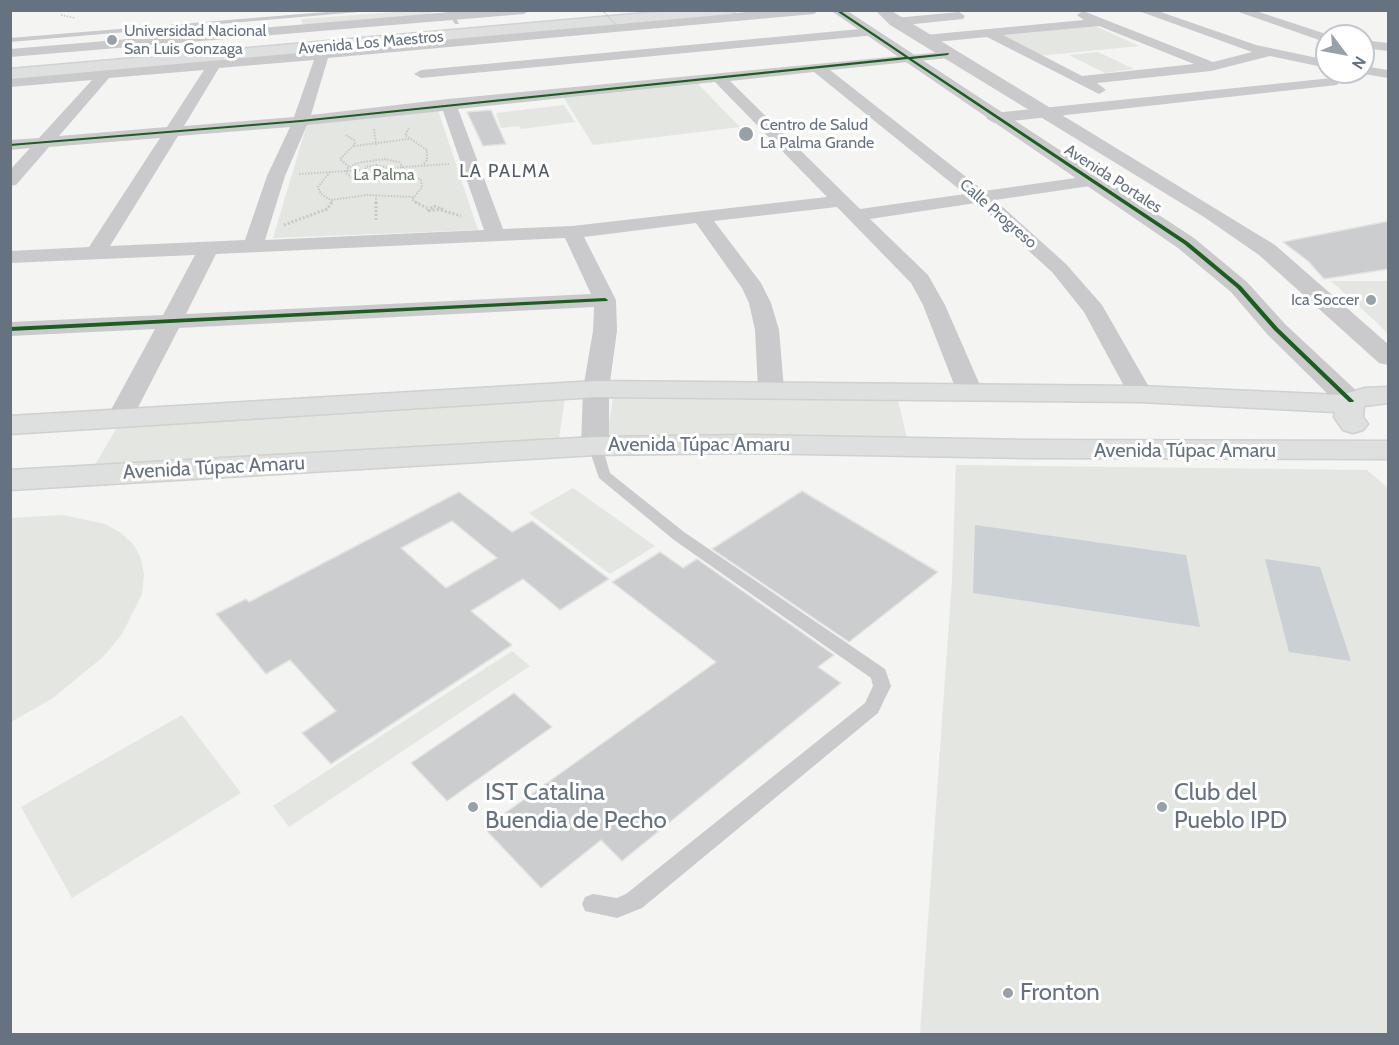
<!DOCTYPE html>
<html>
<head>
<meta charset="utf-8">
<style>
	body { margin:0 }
	#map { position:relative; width:1399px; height:1045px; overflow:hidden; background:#f4f4f3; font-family:Cabin,sans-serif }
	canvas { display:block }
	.frame { position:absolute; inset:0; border:12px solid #667280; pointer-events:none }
	.north { position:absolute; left:1315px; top:24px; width:60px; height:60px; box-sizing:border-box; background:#fff; border:2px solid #c2c7cc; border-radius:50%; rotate:122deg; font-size:16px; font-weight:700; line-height:24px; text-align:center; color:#667280 }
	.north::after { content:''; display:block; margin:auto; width:21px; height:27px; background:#98a0a8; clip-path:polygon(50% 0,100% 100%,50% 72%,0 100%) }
</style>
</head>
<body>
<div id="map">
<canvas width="1399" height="1045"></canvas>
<div class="frame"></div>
<div class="north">N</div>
</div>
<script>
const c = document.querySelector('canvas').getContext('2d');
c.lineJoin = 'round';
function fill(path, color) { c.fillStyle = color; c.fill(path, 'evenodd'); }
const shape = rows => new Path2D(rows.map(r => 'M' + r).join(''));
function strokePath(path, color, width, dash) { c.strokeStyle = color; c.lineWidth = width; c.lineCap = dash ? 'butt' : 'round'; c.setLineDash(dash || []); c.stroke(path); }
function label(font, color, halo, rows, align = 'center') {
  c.font = font + ' Cabin,sans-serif'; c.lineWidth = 6; c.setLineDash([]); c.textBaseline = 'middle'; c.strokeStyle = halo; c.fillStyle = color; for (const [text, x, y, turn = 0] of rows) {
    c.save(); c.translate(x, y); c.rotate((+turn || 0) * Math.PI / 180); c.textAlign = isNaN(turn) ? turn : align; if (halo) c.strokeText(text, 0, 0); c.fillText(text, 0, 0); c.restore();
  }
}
fill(shape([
	[409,11,432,11,428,17,303,26,301,19],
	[1093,25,1139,46,1038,56,996,34],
	[1098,52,1134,69,1105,73,1069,55],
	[698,84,740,127,593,145,564,98],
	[564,105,575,122,521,129,519,126,501,128,496,113],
	[438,110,478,230,273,238,307,124],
	[1331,281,1388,281,1388,334,1374,320],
	[565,398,559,438,93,468,119,424],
	[613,398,898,401,907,438,607,436],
	[956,465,1367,470,1388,488,1388,1034,920,1034,952,580],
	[573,488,655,546,610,574,529,513],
	[63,515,105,524,121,533,134,545,141,559,144,575,142,594,122,634,104,656,53,698,11,722,11,518],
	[512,651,530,666,289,827,273,806],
	[182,715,241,793,72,898,21,807]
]), '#e3e6e1');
fill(shape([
	[975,525,1186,555,1200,627,973,593],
	[1265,559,1320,567,1351,661,1289,652]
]), '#cad0d4');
const building = shape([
	[491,110,506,144,483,146,467,112,491,110],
	[1389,221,1389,269,1324,279,1308,261,1283,242,1389,221],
	[802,491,938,572,849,642,712,549,802,491],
	[459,492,512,532,532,521,609,579,560,610,523,579,471,611,512,645,331,764,302,733,336,711,290,660,266,674,216,614,246,599,249,602,459,492],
	[452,521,497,558,446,588,401,548,452,521],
	[660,552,683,568,697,559,834,655,818,667,841,683,622,861,601,840,541,888,484,828,716,662,612,582,660,552],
	[514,693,552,727,447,801,411,763,514,693]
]);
fill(building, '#cccdce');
strokePath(building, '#e3e3e2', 1.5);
const secondary = shape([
	[596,381,1140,386,1341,395,1365,388,1388,387,1388,403,1364,406,1363,417,1368,424,1363,430,1353,433,1343,430,1334,417,1335,412,1140,402,596,397,10,434,10,416,596,381],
	[746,435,1028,440,1388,441,1388,459,1028,458,746,453,595,455,10,490,10,470,595,437,746,435]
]);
const trunk = shape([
	[680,10,737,10,731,14,10,79,10,69,680,10]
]);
strokePath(secondary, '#d0d0d1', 3);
strokePath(trunk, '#d1d2d2', 3);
strokePath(shape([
	[61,15,75,18]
]), '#c7c8c8', 1.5, [1.5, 1.5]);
strokePath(shape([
	[409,128,405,135,427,150,427,160,423,165],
	[374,129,376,145],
	[346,135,354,140,355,144,340,159,349,167],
	[354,146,409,139],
	[384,159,399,162,403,167,402,171,389,177,370,180,353,179,346,173,347,169,357,163,384,159],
	[377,165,388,168,379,173,364,171,366,167,377,165],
	[388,168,449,164],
	[402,170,421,180,422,187,412,200,418,203],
	[330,172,318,187,321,194,332,201,331,203],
	[299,174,364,170],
	[376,195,376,203],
	[331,200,367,195,414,197]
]), '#c7c8c8', 2, [1.5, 1.5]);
strokePath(shape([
	[376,202,376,222],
	[415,202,427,208],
	[434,206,442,209,427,211,434,206],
	[441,210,461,216],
	[284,225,327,209,332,202]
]), '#c7c8c8', 3, [2, 2]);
fill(shape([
	[350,10,382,10,10,42,10,38,350,10],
	[446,10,452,10,459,24,455,24,446,10],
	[595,442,602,446,610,473,684,532,885,669,891,686,878,713,642,908,617,918,585,911,582,904,585,897,593,894,617,898,626,894,865,703,873,686,871,678,674,540,599,478,588,446,595,442]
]), '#cacacc');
fill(shape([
	[474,10,530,10,524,14,10,57,10,49,474,10],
	[768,10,820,10,814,14,328,58,311,115,448,99,953,51,955,54,948,58,830,70,984,191,1090,176,1096,177,1099,181,1096,185,1090,186,995,200,1066,264,1102,305,1153,394,1149,399,1140,402,1131,399,1084,312,1052,272,976,203,870,219,928,275,945,305,983,392,979,397,970,400,961,397,957,392,923,305,911,283,837,207,714,221,761,283,771,303,779,330,784,389,780,394,771,397,762,394,758,389,755,330,749,303,742,288,696,223,584,237,616,300,617,331,609,389,609,446,605,452,595,454,585,452,581,446,583,389,593,331,594,307,179,328,132,419,128,425,119,427,110,425,106,419,155,329,10,336,10,322,163,315,195,255,10,263,10,251,89,247,160,138,49,147,16,185,10,186,10,170,30,148,10,150,10,140,39,138,92,80,10,87,10,79,768,10],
	[314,60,294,117,184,126,219,68,314,60],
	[204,70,167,127,59,136,109,78,204,70],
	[814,72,965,194,860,209,730,81,814,72],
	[715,82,827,197,572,226,503,229,458,109,715,82],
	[443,111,484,230,265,240,285,176,307,125,443,111],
	[290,127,267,176,245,240,110,246,178,136,290,127],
	[565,238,591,294,186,314,216,254,565,238],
	[1136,10,1155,10,1256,45,1327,60,1327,68,1270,56,1211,71,1097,83,1106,90,1099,94,987,37,925,43,918,39,925,35,1084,20,1077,15,1083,11,1213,62,1252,52,1136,10],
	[1099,26,1194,64,1082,76,1003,35,1099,26],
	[1233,10,1253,10,1332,36,1327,36,1327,42,1322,41,1233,10],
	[959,12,965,16,963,19,895,26,889,22,895,18,959,12],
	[871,28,877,32,876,35,421,78,414,74,421,70,871,28],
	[1363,40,1388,43,1388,51,1363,48,1363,40],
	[1363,66,1388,70,1388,78,1358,73,1363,72,1363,66],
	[1332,78,1339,82,1337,85,994,123,986,118,994,113,1332,78]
]), '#cacacc');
fill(shape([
	[830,10,846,10,1194,238,1247,282,1285,324,1361,395,1365,401,1361,407,1351,410,1341,407,1267,334,1231,292,1178,248,830,10],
	[875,10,890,10,1275,245,1388,344,1388,365,1379,363,1259,255,1204,217,890,25,875,10]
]), '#cacacc');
fill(secondary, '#dedfdf');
fill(trunk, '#dedfdf');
strokePath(shape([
	[602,10,616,25]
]), '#c7c8c8', 1.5, [1.5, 1.5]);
fill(shape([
	[835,10,839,10,909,57,949,53,948,55,912,59,1188,242,1241,286,1278,328,1353,400,1354,401,1353,402,1349,402,1274,330,1237,288,1184,244,908,59,301,122,10,146,10,144,301,120,905,57,835,10],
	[605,298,608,300,607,301,10,331,10,327,605,298]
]), '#1b5e20');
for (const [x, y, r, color] of [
	[112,40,6,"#98a0a8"],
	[746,134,8,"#98a0a8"],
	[1371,300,6,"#98a0a8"],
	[473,807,6,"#98a0a8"],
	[1162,807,6,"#98a0a8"],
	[1008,993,6,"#98a0a8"]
]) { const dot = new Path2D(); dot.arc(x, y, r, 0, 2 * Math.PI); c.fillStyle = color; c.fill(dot); strokePath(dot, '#fff', 2); }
label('16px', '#667280', '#fff', [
	["Universidad Nacional",124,31],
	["San Luis Gonzaga",124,49],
	["Centro de Salud",760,125],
	["La Palma Grande",760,143],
	["Ica Soccer",1359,300,"right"]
], 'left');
label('16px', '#667280', '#fff', [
	["Avenida Los Maestros",371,43,-5],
	["Avenida Portales",1113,179,33],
	["Calle Progreso",998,214,41]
]);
label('16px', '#667865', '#fff', [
	["La Palma",384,175]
]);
c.letterSpacing = '1.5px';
label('18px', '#545c66', '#fff', [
	["LA PALMA",505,172]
]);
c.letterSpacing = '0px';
label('20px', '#667280', '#fff', [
	["Avenida Túpac Amaru",699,445],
	["Avenida Túpac Amaru",1185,451],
	["Avenida Túpac Amaru",214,468,-3]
]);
label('24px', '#667280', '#fff', [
	["IST Catalina",485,793],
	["Buendia de Pecho",485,821],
	["Club del",1174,793],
	["Pueblo IPD",1174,821],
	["Fronton",1020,993]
], 'left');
</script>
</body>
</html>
